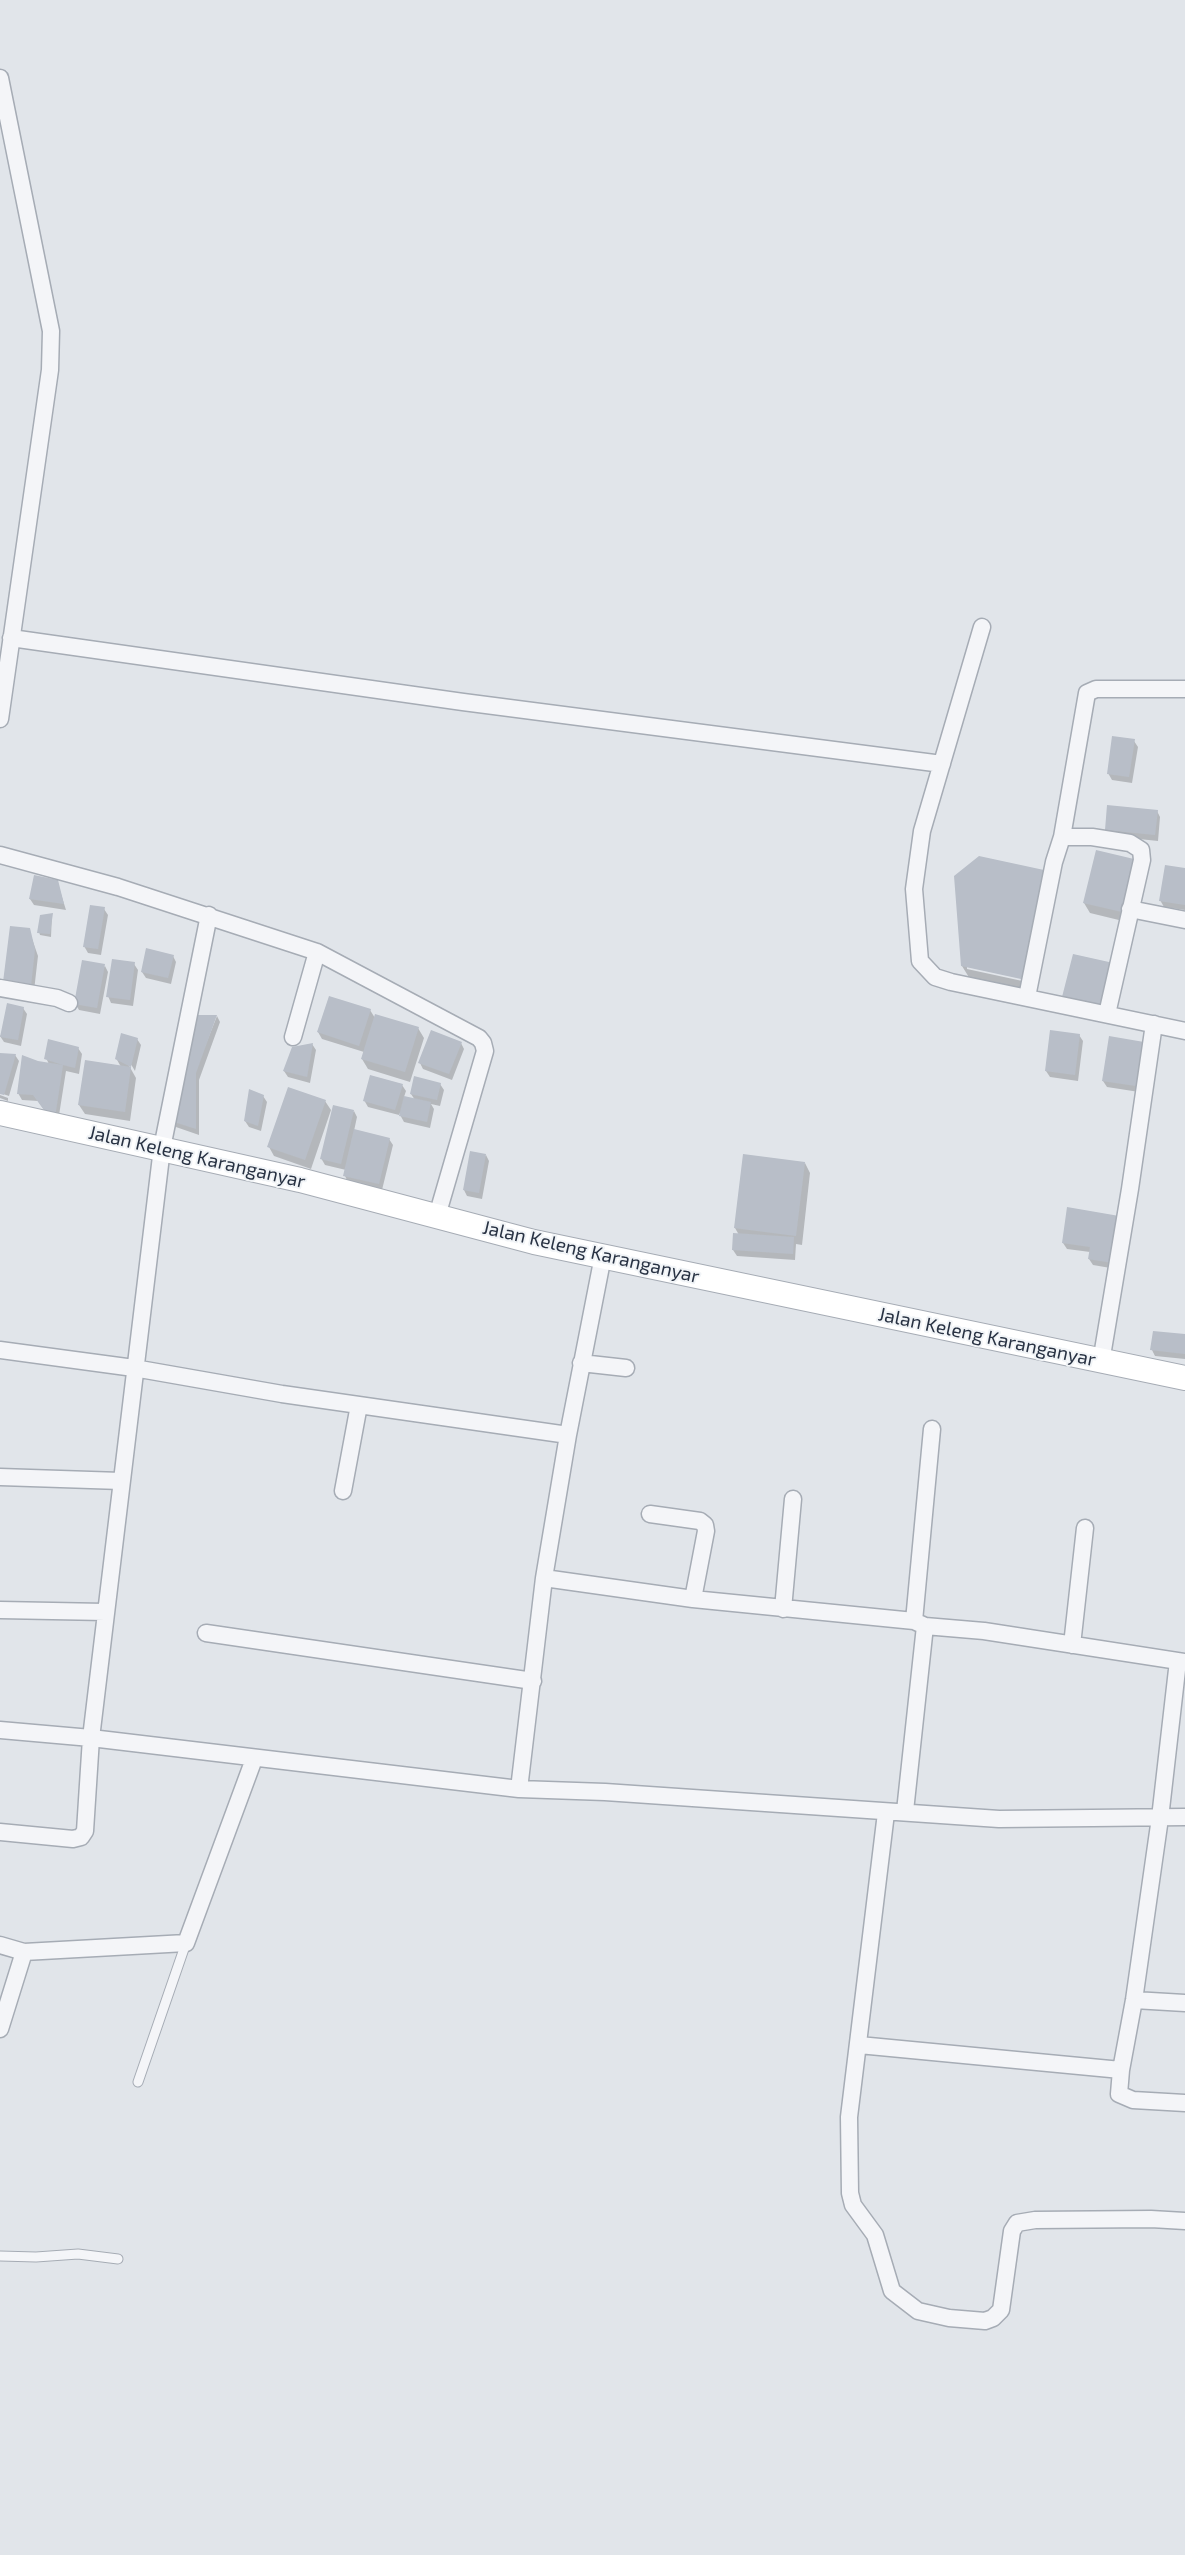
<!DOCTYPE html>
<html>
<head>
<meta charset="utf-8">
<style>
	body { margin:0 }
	canvas { display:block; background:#e1e5ea }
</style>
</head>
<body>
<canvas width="1185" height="2555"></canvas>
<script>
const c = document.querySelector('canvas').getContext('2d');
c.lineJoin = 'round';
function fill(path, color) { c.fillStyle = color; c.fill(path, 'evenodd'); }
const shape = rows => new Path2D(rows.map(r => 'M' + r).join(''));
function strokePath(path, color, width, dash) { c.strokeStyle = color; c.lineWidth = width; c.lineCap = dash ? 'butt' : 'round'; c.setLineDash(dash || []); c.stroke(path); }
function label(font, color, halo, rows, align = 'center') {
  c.font = font + ' "Exo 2",sans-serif'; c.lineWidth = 4; c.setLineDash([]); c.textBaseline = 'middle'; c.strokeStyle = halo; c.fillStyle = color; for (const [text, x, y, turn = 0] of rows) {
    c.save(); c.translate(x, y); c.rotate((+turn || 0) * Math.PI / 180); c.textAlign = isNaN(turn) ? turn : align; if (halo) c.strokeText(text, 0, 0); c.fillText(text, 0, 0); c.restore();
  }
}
fill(shape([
	[1134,741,1138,747,1132,783,1112,780,1108,773],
	[1157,811,1160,817,1158,841,1110,836,1106,830],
	[1134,861,1127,922,1090,913,1084,903],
	[1185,870,1185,910,1164,907,1160,900],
	[1043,871,1051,884,1028,992,970,979,962,966],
	[967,966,1027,979,1027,982,967,969],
	[57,881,66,910,34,905,30,899],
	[104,909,108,915,101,955,88,953,84,946],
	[52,915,51,937,40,935,39,932],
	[29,930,38,956,34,991,8,988],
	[173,956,176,962,171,984,146,978,142,972],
	[134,964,138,970,133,1006,111,1003,108,996],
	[105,966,108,972,100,1014,79,1010,75,1003],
	[23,1008,27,1014,21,1046,4,1042,0,1036],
	[370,1010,375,1018,418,1028,424,1038,410,1082,368,1069,362,1059,364,1052,322,1039,318,1032],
	[217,1016,220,1022,199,1080,199,1135,173,1126],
	[1079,1035,1083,1041,1078,1081,1050,1077,1046,1071],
	[137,1039,141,1045,135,1071,129,1061,127,1062,136,1078,130,1121,85,1114,79,1105,121,1067,116,1058],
	[461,1043,464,1049,452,1080,423,1069,420,1063],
	[1143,1043,1139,1092,1107,1087,1103,1081],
	[312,1044,316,1050,310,1083,288,1077,284,1071],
	[78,1048,82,1054,79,1074,66,1071,57,1128,38,1101,22,1100,18,1093,49,1064,46,1058],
	[0,1055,15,1055,19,1061,9,1096,0,1093],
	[440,1084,444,1090,440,1106,431,1104,434,1109,430,1128,404,1122,399,1113,399,1115,368,1107,364,1100,402,1085,406,1091,404,1097,415,1100,411,1094],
	[0,1095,8,1098,8,1101,0,1098],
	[263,1096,267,1102,261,1131,249,1127,245,1121],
	[325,1101,331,1110,311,1169,274,1156,269,1147],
	[354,1111,357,1117,354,1131,389,1139,393,1145,382,1190,348,1182,345,1176,346,1170,325,1165,321,1158],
	[486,1155,489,1161,482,1199,467,1196,464,1190],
	[805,1163,810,1173,802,1245,796,1244,795,1260,737,1256,733,1250,739,1235,735,1228],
	[1068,1209,1122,1270,1093,1265,1089,1259,1090,1252,1067,1249,1063,1243],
	[1185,1336,1185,1359,1155,1356,1152,1350]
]), '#0003');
fill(shape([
	[1112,736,1135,739,1129,777,1107,774],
	[1107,805,1158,810,1155,835,1105,830],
	[1096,850,1134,859,1122,912,1083,903],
	[979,856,1044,870,1021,979,961,966,954,876],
	[1165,865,1185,868,1185,905,1159,901],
	[34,875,58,880,64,904,29,899],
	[90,905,105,907,98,949,83,947],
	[53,913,50,934,37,933,40,915],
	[10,926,30,928,35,949,31,986,3,982],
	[146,948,174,955,168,978,141,972],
	[1073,954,1118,964,1108,1008,1062,997],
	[112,959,135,962,130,1000,106,997],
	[82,960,105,964,97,1008,74,1004],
	[329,996,371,1009,359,1046,317,1032],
	[7,1003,24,1007,18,1040,0,1037],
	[375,1014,419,1027,405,1072,361,1059],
	[188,1015,217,1015,196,1073,196,1129,168,1120],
	[431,1030,462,1042,449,1074,418,1063],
	[1050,1030,1080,1034,1075,1075,1045,1071],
	[121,1033,138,1038,131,1067,115,1059],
	[1109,1036,1144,1042,1136,1086,1102,1081],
	[48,1039,79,1047,75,1068,63,1065,54,1124,33,1095,17,1094,22,1055,38,1061,63,1065,44,1059],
	[313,1043,307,1077,283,1071,292,1047],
	[0,1053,16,1054,4,1095,0,1094],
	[85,1060,131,1067,125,1112,78,1105],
	[370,1075,403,1084,395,1110,363,1101],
	[414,1076,441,1083,437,1100,410,1094],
	[288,1087,326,1100,305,1160,267,1147],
	[249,1089,264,1095,258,1126,244,1121],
	[404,1096,431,1102,427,1122,399,1116],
	[333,1105,354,1110,341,1164,320,1159],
	[354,1129,390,1138,379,1184,343,1176],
	[470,1151,486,1154,479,1193,463,1190],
	[743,1154,805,1162,796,1236,734,1228],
	[1067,1207,1125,1217,1119,1264,1088,1259,1090,1247,1062,1243],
	[733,1233,794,1237,793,1254,732,1250],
	[1153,1331,1185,1334,1185,1354,1150,1350]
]), '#b8bec8');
const lane = shape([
	[138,2082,186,1943],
	[0,2256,36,2257,78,2254,118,2259]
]);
const street = shape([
	[0,78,51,331,50,370,0,719],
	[982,627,922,831,914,889,920,961,935,977,951,982,1185,1031],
	[11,638,463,702,942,764],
	[1062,837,1087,693,1096,689,1185,689],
	[0,855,118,887,317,952,479,1038,483,1043,485,1051,437,1216],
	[1130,909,1185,920],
	[0,988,57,998,69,1003],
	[1027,997,1054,862,1062,837,1092,837,1130,843,1141,850,1142,860,1107,1014],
	[293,1037,317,952],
	[0,1350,134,1368,282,1394,568,1435,603,1256],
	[1101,1362,1130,1189,1154,1024],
	[581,1363,626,1368],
	[0,1477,121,1481],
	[343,1491,359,1405],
	[650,1514,700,1521,705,1525,706,1531,693,1599],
	[544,1578,693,1599,914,1621,925,1626,984,1631,1185,1662],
	[783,1609,793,1499],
	[0,1610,105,1612],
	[914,1621,932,1429],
	[206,1633,533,1681],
	[1072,1645,1085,1528],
	[1178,1661,1160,1818,1134,2000,1121,2070,1119,2094,1133,2100,1185,2103],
	[0,1730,91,1738,519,1789,605,1792,999,1819,1185,1817],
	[519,1789,544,1578,568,1435],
	[905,1811,925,1626],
	[886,1813,849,2117,850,2193,853,2205,875,2235,892,2291,918,2311,949,2318,985,2321,993,2318,1001,2310,1012,2231,1017,2223,1035,2220,1151,2219,1185,2221],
	[0,1832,73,1839,81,1837,85,1831,91,1738,162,1148,209,915],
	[0,1945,24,1952],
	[1134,2000,1185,2003],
	[0,2029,24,1952,186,1943,254,1759],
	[859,2045,1121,2070]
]);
const secondary = shape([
	[0,1113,300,1180,534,1242,1185,1378]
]);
strokePath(lane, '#a6acb5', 11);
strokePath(street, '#a6acb5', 19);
strokePath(secondary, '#a6acb5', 26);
strokePath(lane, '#f4f5f8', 9);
strokePath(street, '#f4f5f8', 16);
strokePath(secondary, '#fff', 24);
label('19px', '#283243', '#f1f4f7', [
	["Jalan Keleng Karanganyar",197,1157,13],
	["Jalan Keleng Karanganyar",591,1252,13],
	["Jalan Keleng Karanganyar",987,1337,12]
]);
</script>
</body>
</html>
